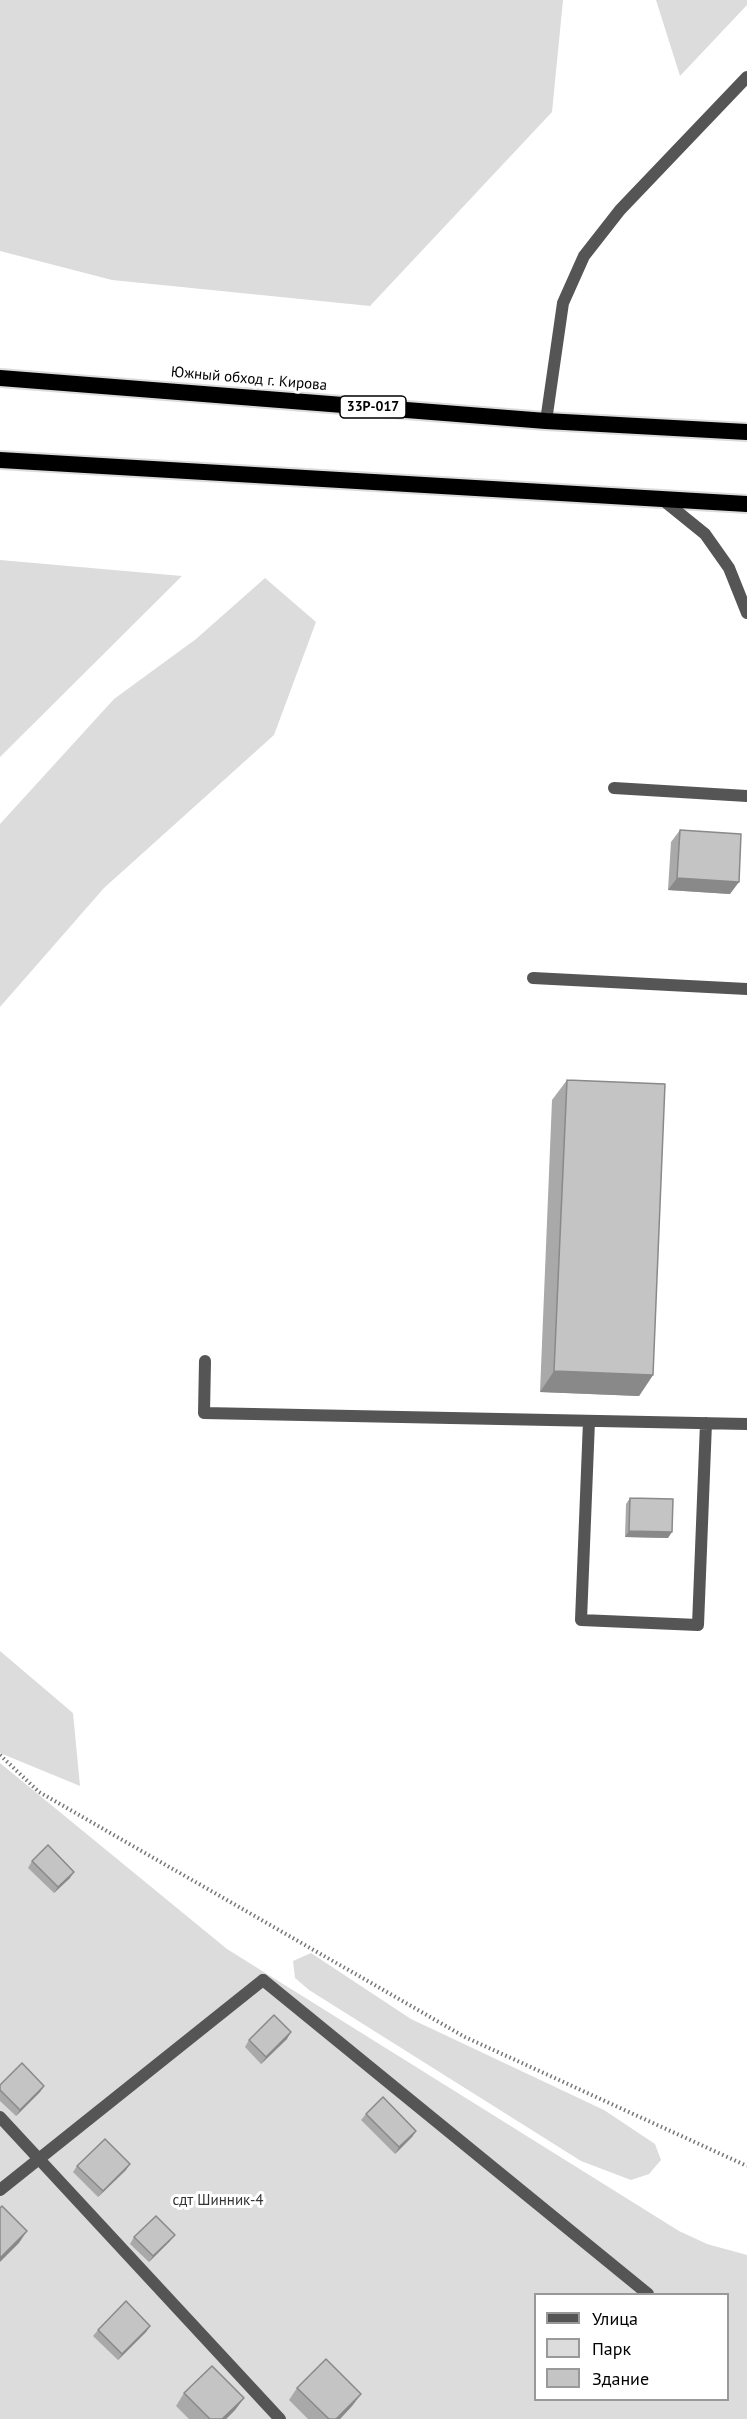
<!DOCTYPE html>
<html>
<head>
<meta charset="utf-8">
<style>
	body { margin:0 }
	#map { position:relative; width:747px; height:2419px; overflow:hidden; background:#fff; font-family:"PT Sans",sans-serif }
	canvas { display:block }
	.legend { position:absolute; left:534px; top:2293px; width:195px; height:108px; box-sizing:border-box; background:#fff; border:2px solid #999; margin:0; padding:8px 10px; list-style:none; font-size:18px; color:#000 }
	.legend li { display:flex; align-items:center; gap:12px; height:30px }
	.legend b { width:30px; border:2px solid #999 }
</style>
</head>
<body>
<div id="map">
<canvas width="747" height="2419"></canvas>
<ul class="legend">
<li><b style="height:8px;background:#555"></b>Улица</li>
<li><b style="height:16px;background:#dcdcdc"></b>Парк</li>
<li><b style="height:16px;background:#c4c4c4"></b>Здание</li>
</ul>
</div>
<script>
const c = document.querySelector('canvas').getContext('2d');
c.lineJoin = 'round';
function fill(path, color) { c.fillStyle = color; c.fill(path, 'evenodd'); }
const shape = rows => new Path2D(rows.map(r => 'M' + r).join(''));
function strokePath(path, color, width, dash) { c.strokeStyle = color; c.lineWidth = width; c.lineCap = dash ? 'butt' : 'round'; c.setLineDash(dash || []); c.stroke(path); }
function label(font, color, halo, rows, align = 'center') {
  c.font = font + ' "PT Sans",sans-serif'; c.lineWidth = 6; c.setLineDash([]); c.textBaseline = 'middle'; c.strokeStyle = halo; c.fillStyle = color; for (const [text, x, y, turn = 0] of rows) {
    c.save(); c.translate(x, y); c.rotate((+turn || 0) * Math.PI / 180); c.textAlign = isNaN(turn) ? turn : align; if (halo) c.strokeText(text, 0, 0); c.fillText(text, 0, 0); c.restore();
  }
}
fill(shape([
	[0,0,563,0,552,112,370,306,112,280,0,251],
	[656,0,747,0,747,5,680,76],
	[0,560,182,576,0,757],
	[265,578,316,622,274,735,104,888,0,1007,0,824,114,699,196,639],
	[0,1651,73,1713,80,1786,0,1753],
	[0,1763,227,1949,679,2231,707,2244,747,2255,747,2419,0,2419],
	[536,2294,728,2294,728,2400,536,2400],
	[311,1953,411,2019,604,2110,655,2144,661,2160,649,2174,631,2180,581,2161,309,1990,295,1978,293,1961]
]), '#dcdcdc');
const trunk = shape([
	[0,378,546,421,747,432],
	[0,460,747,504]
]);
strokePath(trunk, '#dbdbdb', 20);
strokePath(shape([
	[0,1755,39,1792,465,2037,747,2166]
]), '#777', 4, [1.5, 3]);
strokePath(shape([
	[663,500,705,534,729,568,747,613],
	[614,788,747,796],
	[533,978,747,989],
	[205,1361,204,1413,747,1424],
	[589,1421,581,1620,698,1625,706,1423],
	[263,1980,648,2294],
	[0,2117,280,2419]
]), '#555', 12);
strokePath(shape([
	[546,421,563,303,584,256,620,210,747,77],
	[0,2190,263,1980]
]), '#555', 12);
strokePath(trunk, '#000', 16);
fill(shape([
	[680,830,730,894,668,890,671,842],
	[567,1080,653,1375,639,1396,540,1392,552,1100],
	[630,1498,668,1538,625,1537,626,1504],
	[32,1861,70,1878,54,1893,28,1868],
	[287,2039,261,2064,245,2047,249,2040],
	[0,2085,44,2086,40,2092,16,2116,0,2101],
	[366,2114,416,2131,412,2137,395,2154,361,2120],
	[77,2166,126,2170,98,2197,73,2172],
	[134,2237,170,2241,149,2262,130,2244],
	[150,2326,146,2332,118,2360,93,2336,98,2330],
	[297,2388,361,2394,352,2406,340,2419,308,2419,289,2400],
	[184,2393,244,2398,235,2410,226,2419,189,2419,176,2406]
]), '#a9a9a9');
fill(shape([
	[677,878,739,882,730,894,668,890],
	[554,1371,653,1375,639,1396,540,1392],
	[629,1531,672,1532,668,1538,625,1537],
	[74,1872,70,1878,54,1893,58,1887],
	[291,2032,287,2039,261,2064,266,2057],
	[44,2086,40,2092,16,2116,20,2110],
	[416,2131,412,2137,395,2154,399,2147],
	[130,2164,126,2170,98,2197,103,2191],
	[27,2231,19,2243,0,2262,0,2258],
	[175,2235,170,2241,149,2262,153,2256],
	[150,2326,146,2332,118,2360,122,2354],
	[361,2394,352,2406,340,2419,336,2419],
	[244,2398,235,2410,226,2419,222,2419]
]), '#898989');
const building = shape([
	[680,830,741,834,739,882,677,878,680,830],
	[567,1080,665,1084,653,1375,554,1371,567,1080],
	[630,1498,673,1499,672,1532,629,1531,630,1498],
	[48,1845,74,1872,58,1887,32,1861,48,1845],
	[274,2015,291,2032,266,2057,249,2040,274,2015],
	[22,2063,44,2086,20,2110,0,2090,0,2085,22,2063],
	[383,2097,416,2131,399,2147,366,2114,383,2097],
	[105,2139,130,2164,103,2191,77,2166,105,2139],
	[2,2206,27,2231,0,2258,0,2208,2,2206],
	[156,2216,175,2235,153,2256,134,2237,156,2216],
	[126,2301,150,2326,122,2354,98,2330,126,2301],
	[326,2359,361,2394,336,2419,329,2419,297,2388,326,2359],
	[212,2366,244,2398,222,2419,210,2419,184,2393,212,2366]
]);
fill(building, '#c4c4c4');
strokePath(building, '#898989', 1.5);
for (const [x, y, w] of [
	[373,407,66]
]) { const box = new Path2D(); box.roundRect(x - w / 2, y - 11, w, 22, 4.5); c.fillStyle = '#fff'; c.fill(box); strokePath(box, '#000', 1.5); }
label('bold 14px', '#000', null, [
	["33Р-017",373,407]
]);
label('15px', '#000', '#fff', [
	["Южный обход г. Кирова",249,379,5]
]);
label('15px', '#333', '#fff', [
	["сдт Шинник-4",218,2201]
]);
</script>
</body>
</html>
